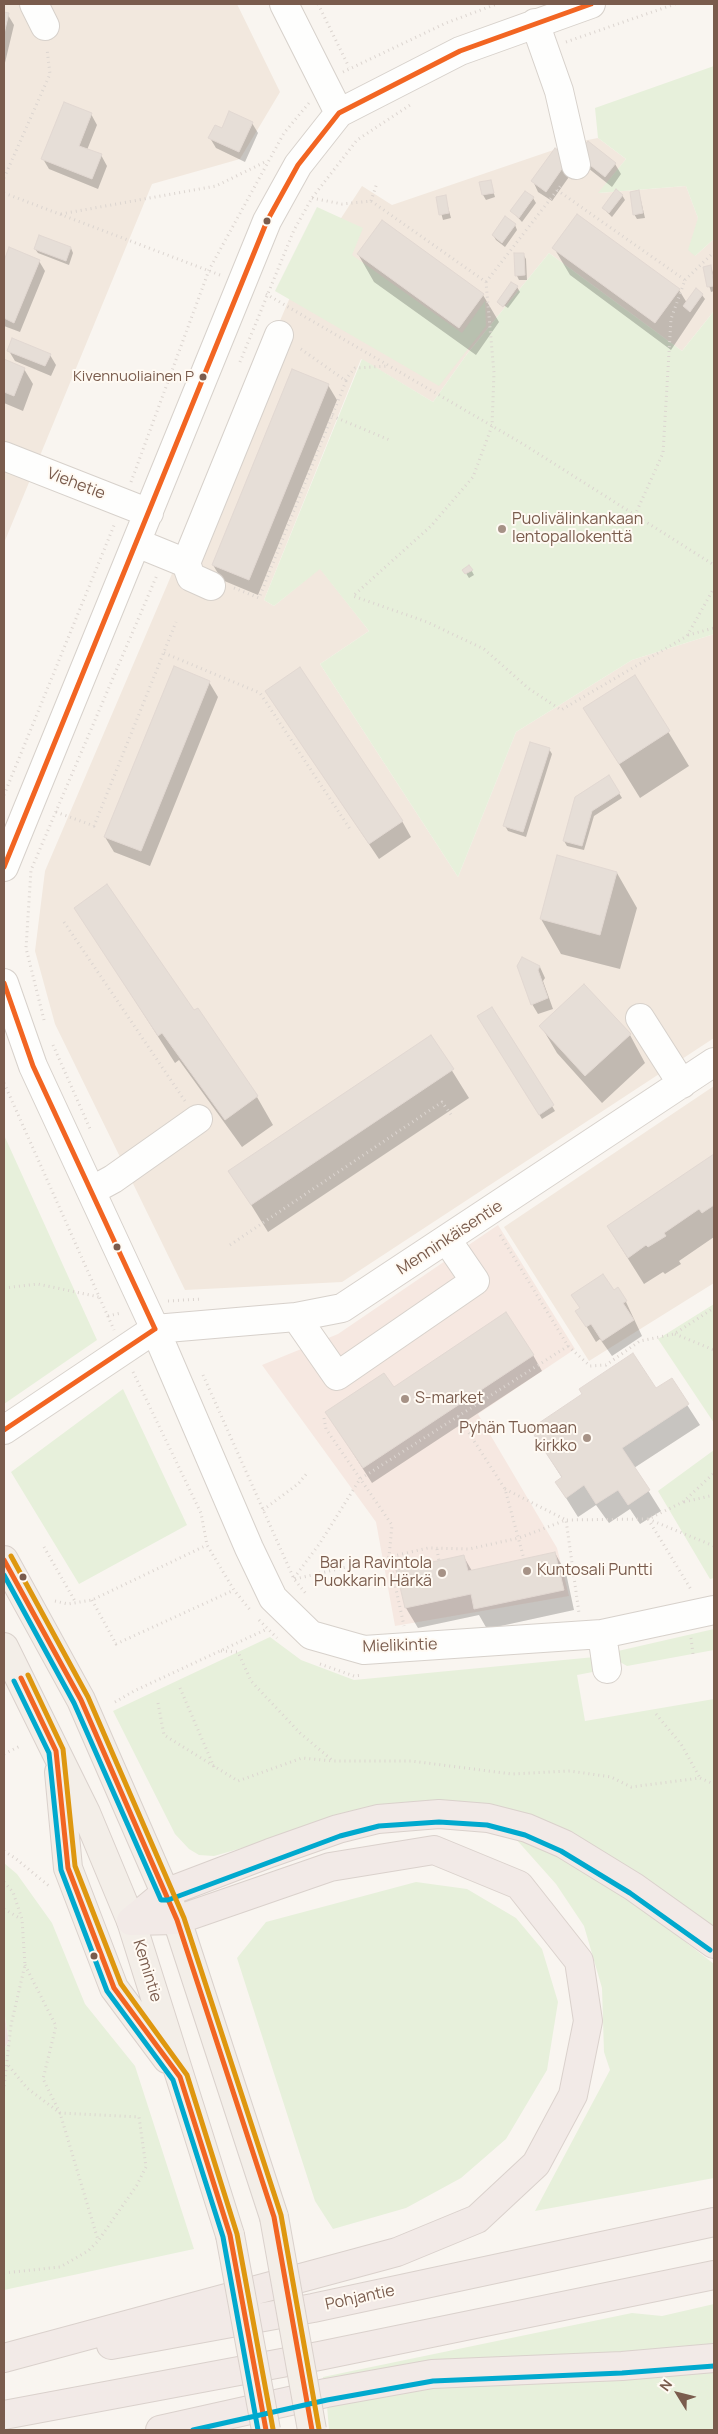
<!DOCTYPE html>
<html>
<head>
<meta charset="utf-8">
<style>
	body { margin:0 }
	#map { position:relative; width:718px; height:2434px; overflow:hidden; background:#f9f5f0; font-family:Manrope,sans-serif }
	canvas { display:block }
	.frame { position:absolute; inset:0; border:5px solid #7a5c4d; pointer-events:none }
	.north { position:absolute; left:653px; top:2369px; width:50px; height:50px; -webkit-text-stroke:4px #fffaf3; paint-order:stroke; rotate:306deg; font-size:14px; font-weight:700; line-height:20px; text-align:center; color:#7a5c4d }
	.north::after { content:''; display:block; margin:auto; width:18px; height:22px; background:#7a5c4d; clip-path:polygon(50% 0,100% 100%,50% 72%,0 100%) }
</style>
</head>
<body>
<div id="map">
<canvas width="718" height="2434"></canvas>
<div class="frame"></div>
<div class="north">N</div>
</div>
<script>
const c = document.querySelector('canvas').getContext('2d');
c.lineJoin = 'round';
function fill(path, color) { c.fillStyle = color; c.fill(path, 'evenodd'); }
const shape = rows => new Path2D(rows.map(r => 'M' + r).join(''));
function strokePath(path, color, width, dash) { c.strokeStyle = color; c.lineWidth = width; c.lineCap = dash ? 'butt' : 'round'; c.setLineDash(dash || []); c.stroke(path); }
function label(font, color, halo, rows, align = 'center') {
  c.font = font + ' Manrope,sans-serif'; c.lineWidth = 4; c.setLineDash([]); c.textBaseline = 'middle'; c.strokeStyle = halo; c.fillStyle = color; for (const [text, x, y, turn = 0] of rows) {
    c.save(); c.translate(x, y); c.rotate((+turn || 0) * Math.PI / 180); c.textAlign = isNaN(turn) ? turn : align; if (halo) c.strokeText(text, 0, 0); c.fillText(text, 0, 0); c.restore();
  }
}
fill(shape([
	[4,4,237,4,280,92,240,159,152,184,4,543],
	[598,138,626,159,599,193,686,186,698,218,695,256,714,239,714,311,682,351,549,253,467,354,433,402,361,359,264,600,274,606,320,568,369,631,320,664,458,877,516,732,632,660,714,634,714,1038,342,1282,185,1290,55,1024,35,951,45,871,291,295,362,186,392,205,577,142],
	[714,1086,714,1283,589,1361,504,1227]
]), '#f2e8de');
fill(shape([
	[498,1225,575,1349,478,1414,557,1548,569,1596,395,1626,376,1522,262,1365,338,1334]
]), '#f6e8e1');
fill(shape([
	[4,2011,9,2041,4,2049]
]), '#ede5e0');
fill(shape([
	[714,66,714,239,695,256,688,250,698,218,686,186,598,193,626,159,598,138,595,108],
	[317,207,363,228,352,255,462,333,485,301,486,326,439,386,275,291],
	[549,253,682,351,714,311,714,634,632,660,516,732,458,877,320,664,369,631,320,569,274,606,264,600,362,359,433,402,467,354],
	[4,1135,97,1340,4,1404],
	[714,1304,714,1423,658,1339],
	[123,1389,187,1525,79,1584,11,1472],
	[714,1450,714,1578,710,1579,658,1491],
	[714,1629,714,1652,714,1650,627,1666,620,1662,618,1651],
	[270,1637,301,1660,354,1680,595,1657,598,1671,577,1675,585,1721,714,1699,714,1932,567,1831,333,1822,214,1856,199,1855,189,1849,175,1834,113,1711],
	[515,1838,546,1846,609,1883,714,1964,714,2178,535,2211,610,2070,604,2052,602,1988,584,1926,556,1884],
	[4,1863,17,1874,52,1923,85,2004,135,2066,194,2249,4,2290,4,2049,9,2041,4,2011],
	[416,1882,467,1889,516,1918,542,1949,558,2002,547,2070,506,2139,461,2178,406,2208,333,2229,315,2201,237,1958,266,1922],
	[714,2304,714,2352,323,2387,323,2377,632,2313,662,2316],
	[714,2370,714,2430,329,2430,327,2406,434,2387,518,2380,621,2380]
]), '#e7f0db');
fill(shape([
	[4,14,8,15,14,25,4,67],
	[91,114,97,125,87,150,101,155,107,166,98,189,49,169,43,159],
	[252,123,258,133,245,162,216,148,210,138,222,130],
	[555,150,571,174,552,201,538,192,533,181],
	[583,150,615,164,621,174,612,187,588,168],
	[490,181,495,197,486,200,483,195],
	[639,192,645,218,637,219,634,214],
	[622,195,625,200,612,217,603,208],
	[445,196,451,218,443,220,437,198],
	[533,198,536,203,522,222,512,211],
	[382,221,483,295,499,322,476,355,374,282,358,254],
	[515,225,517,230,505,247,496,240,493,235],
	[40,237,71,248,73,253,69,265,38,253,35,249],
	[554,248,679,290,687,303,702,295,705,299,671,350,570,275],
	[10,249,39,261,45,271,20,332,4,326,4,264],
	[523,254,526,259,527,280,519,280,517,276],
	[711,267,714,276,714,291,711,292,704,268],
	[517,287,520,292,508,308,500,303,500,305,498,302],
	[9,351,50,355,56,365,51,376,15,361],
	[4,361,24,369,33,384,23,411,4,403],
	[328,385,337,400,258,595,222,580,213,565],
	[469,566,474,575,469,578,464,570],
	[635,677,689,766,640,798,585,709],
	[209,682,218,697,150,866,114,852,105,837],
	[276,706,402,821,411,837,379,859],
	[549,749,552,754,526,837,508,831,505,826],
	[609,777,622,798,594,816,584,850,567,846,564,841],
	[617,873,637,908,620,969,561,954,541,919],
	[76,909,194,1012,197,1010,257,1097,273,1125,242,1147,179,1060,175,1063],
	[522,959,540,967,545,978,543,981,553,1009,538,1014,532,1004],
	[492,1008,555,1111,542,1119,479,1017],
	[541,1026,630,1035,645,1063,602,1103,557,1053],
	[431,1037,469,1098,268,1232,230,1171],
	[714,1156,714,1237,679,1261,681,1264,665,1274,663,1272,644,1284,608,1227],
	[614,1292,626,1302,642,1336,612,1356,600,1339,596,1342,577,1311],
	[533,1355,542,1371,372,1483,336,1427,393,1388],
	[671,1380,700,1425,634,1468,661,1511,640,1524,630,1509,609,1523,596,1505,578,1517,556,1482,562,1478,531,1429,656,1390],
	[555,1553,566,1573,574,1610,487,1629,479,1615,418,1628,406,1608,398,1571,464,1557,472,1571]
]), '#0003');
const building = shape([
	[4,12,9,13,4,34,4,12],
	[64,102,92,113,79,146,102,154,92,179,41,159,64,102],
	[229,111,253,122,239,152,208,138,215,125,222,128,229,111],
	[588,141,616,163,605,177,581,158,581,150,588,141],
	[555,148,564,154,566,163,546,192,531,181,555,148],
	[491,180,494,193,482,195,479,182,491,180],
	[616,189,623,195,609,213,602,208,616,189],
	[639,190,643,213,633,215,630,192,639,190],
	[525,191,534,197,519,218,510,211,525,191],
	[446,195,449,213,439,215,436,197,446,195],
	[577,214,680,289,655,323,552,248,577,214],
	[505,216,516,224,502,243,492,235,505,216],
	[382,220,484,294,459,328,357,254,382,220],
	[39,235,71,247,66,261,34,249,39,235],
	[9,247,40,260,14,323,4,318,4,261,9,247],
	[514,253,524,253,525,275,515,276,514,253],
	[711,265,714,286,707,287,703,267,711,265],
	[511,282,518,286,503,307,497,302,511,282],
	[696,288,703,294,690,312,683,306,696,288],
	[12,338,51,354,45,366,7,351,12,338],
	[4,359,25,368,14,396,4,392,4,359],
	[292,369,329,384,249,580,212,565,292,369],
	[469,565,473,570,465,574,462,570,469,565],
	[174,666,210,681,141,851,104,837,174,666],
	[300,667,403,821,369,844,265,691,300,667],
	[635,675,670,731,619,764,583,708,635,675],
	[530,742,550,748,523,832,503,826,530,742],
	[609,775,620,793,592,811,582,846,563,841,575,797,609,775],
	[557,855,617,872,600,935,540,919,557,855],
	[107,884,194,1010,198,1008,258,1096,225,1120,162,1033,158,1036,74,908,107,884],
	[522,957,540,966,538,970,548,998,531,1005,517,966,522,957],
	[584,984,631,1034,585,1076,539,1026,584,984],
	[492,1007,554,1105,539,1115,477,1016,492,1007],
	[431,1035,454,1069,251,1205,228,1171,431,1035],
	[714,1154,714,1205,702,1213,699,1209,664,1233,666,1236,648,1247,646,1245,628,1258,607,1226,714,1154],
	[603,1274,614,1290,618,1287,627,1301,623,1303,634,1320,602,1341,591,1324,586,1327,575,1311,580,1308,571,1295,603,1274],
	[506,1312,534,1355,363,1468,325,1412,384,1373,394,1387,506,1312],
	[633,1353,656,1388,672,1378,689,1404,622,1448,650,1490,628,1505,618,1490,596,1504,584,1485,566,1498,555,1482,562,1477,530,1429,582,1394,579,1389,633,1353],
	[555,1552,564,1590,474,1609,471,1594,405,1608,396,1570,464,1555,468,1571,555,1552]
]);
fill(building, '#e6ded7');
strokePath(building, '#e2d8d2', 1);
const minor = shape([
	[34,4,45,26],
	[284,4,339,113],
	[535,23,559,91,576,165],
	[4,456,149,513],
	[137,543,186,563,279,335],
	[186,563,191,577,211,586],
	[4,867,267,221,298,165,339,113,460,51,591,4],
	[4,983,33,1066,155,1329,249,1548,273,1598,311,1635,364,1650,602,1634,714,1610],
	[640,1018,682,1084],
	[91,1191,113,1179,198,1119],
	[296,1317,337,1376,475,1281,447,1240],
	[4,1430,155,1329,296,1317,342,1308,714,1062],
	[602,1634,607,1669]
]);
const major = shape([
	[4,1560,81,1700,177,1920,274,2217],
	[4,1647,86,1813,131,1921,230,2235],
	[59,1772,68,1868,114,1988,167,2059]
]);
const highway = shape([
	[131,1921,165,1893,270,1853,338,1829,378,1819,439,1814,488,1818,527,1828,564,1844,634,1887,714,1944],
	[111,2345,313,2308,714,2222],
	[4,2358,397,2252,477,2219,536,2164,573,2095,588,2021,579,1961,519,1885,434,1850,330,1867,177,1920,131,1921],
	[4,2415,319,2356,714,2275],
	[160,2430,326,2393,432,2374,622,2366,714,2358]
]);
strokePath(minor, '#d7d1cb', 30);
strokePath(major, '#dad1cc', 30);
strokePath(highway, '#dad1cc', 30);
strokePath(shape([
	[318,4,349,67],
	[566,42,675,4],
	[343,72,446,23,497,4],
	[4,178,50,74,47,49],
	[557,190,685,280,671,319,663,453,635,515],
	[4,193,220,275],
	[312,198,342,204,371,201,486,282,494,373,492,426,473,477,431,526,353,596,427,622,484,649,528,688,561,710,687,636,714,588],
	[371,201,377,183],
	[61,214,216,186,267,161],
	[685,280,714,252],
	[486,282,562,184],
	[266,294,523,444,714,565],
	[240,362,294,230,312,198,357,140,410,105],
	[345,380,355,368,389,366],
	[332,416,392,441],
	[131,482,209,270,284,133,309,103],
	[234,588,259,598,346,381,298,347],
	[688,635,714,628],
	[164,653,260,693,350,829],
	[4,795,115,523],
	[56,812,94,826,176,622],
	[64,922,185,1101],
	[44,1020,26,948,31,870,157,575],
	[53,1045,91,1131],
	[4,1083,114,1330],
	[230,1245,442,1102,452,1116],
	[4,1288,38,1284,99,1297],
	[168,1301,202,1299],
	[108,1316,121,1313],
	[675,1334,714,1350],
	[568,1346,590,1366,606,1365,640,1341,674,1334,714,1308],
	[133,1372,201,1513,207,1545,234,1590,251,1611],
	[203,1375,294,1579,307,1595],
	[458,1416,505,1489,524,1559],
	[324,1418,326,1429,392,1525,389,1557,404,1626],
	[505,1489,566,1520,579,1613],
	[684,1502,714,1495],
	[263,1510,298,1484,308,1472],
	[648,1519,692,1591],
	[648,1519,714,1546],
	[44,1547,76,1603],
	[437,1549,439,1561],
	[294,1578,320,1543,360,1479,568,1346,499,1233],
	[295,1579,428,1548,469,1549,519,1538,566,1520,648,1519,683,1502,714,1473],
	[92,1600,116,1644,234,1590],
	[55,1601,68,1604,92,1600,207,1545],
	[259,1620,277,1638],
	[691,1638,693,1654],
	[221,1651,238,1652,251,1681,300,1733,333,1761,411,1761,512,1774,570,1771,611,1777,631,1787,700,1778,714,1784],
	[320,1664,354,1676,362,1675],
	[180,1688,214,1767],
	[115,1702,134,1691,267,1629],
	[158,1703,164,1735,238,1781,302,1758,333,1761],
	[656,1714,681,1744,700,1778],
	[4,1754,20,1746],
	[4,1851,15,1858,49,1886],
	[4,1882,13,1892,22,1919,25,1965,11,2025,4,2088],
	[4,1909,21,1919],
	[25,1965,56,2026,43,2079,60,2113,98,2240],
	[4,2273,60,2267,88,2251,98,2241,137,2185,146,2167,139,2117,60,2113,27,2088,8,2065]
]), '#dcd5d0', 3, [1, 4]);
strokePath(minor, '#fefefd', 28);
strokePath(major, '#f3eee8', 28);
strokePath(highway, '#f2eae7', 28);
const majorBridge = shape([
	[274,2217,312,2430],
	[230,2235,266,2430]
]);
strokePath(majorBridge, '#dad1cc', 30, []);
strokePath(majorBridge, '#f3eee8', 28);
strokePath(shape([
	[4,867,267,221,298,165,339,113,460,51,591,4],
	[4,983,33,1066,155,1329],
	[4,1430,155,1329],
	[4,1560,81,1700,177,1920,274,2217,312,2430],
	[21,1678,56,1751,68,1868,114,1988,180,2077,230,2235,266,2430]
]), '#f26522', 5);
strokePath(shape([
	[4,1575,74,1703,161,1900,168,1900,340,1836,379,1826,439,1822,487,1825,525,1835,561,1851,630,1893,710,1950],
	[14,1681,49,1753,61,1870,107,1991,173,2080,223,2237,258,2430],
	[193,2430,327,2400,433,2381,622,2373,714,2366]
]), '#00a9ce', 5);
strokePath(shape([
	[11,1556,88,1697,184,1918,281,2215,319,2429],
	[28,1675,63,1749,75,1866,121,1984,187,2075,237,2234,273,2429]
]), '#de970f', 5);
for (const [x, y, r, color] of [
	[267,221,4.5,"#7a5c4d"],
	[203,377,4.5,"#7a5c4d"],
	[502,529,5,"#a69286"],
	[117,1247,4.5,"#7a5c4d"],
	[405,1399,5,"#a69286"],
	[587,1438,5,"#a69286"],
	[527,1571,5,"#a69286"],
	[442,1573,5,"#a69286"],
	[23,1577,4.5,"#7a5c4d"],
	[94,1956,4.5,"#7a5c4d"]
]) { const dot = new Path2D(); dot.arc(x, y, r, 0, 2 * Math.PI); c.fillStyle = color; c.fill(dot); strokePath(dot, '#fffaf3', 2); }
label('15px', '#7a5c4d', '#fffaf3', [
	["Kivennuoliainen P",194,377]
], 'right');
label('16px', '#7a5c4d', '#fffaf3', [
	["Viehetie",76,484,21],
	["Menninkäisentie",450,1238,-33],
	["Mielikintie",400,1646,-2],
	["Kemintie",147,1971,73],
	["Pohjantie",360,2298,-12]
]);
label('16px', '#7a5c4d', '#fffaf3', [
	["Puolivälinkankaan",512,520],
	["lentopallokenttä",512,538],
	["S-market",415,1399],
	["Pyhän Tuomaan",577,1429,"right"],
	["kirkko",577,1447,"right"],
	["Bar ja Ravintola",432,1564,"right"],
	["Puokkarin Härkä",432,1582,"right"],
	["Kuntosali Puntti",537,1571]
], 'left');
</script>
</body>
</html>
